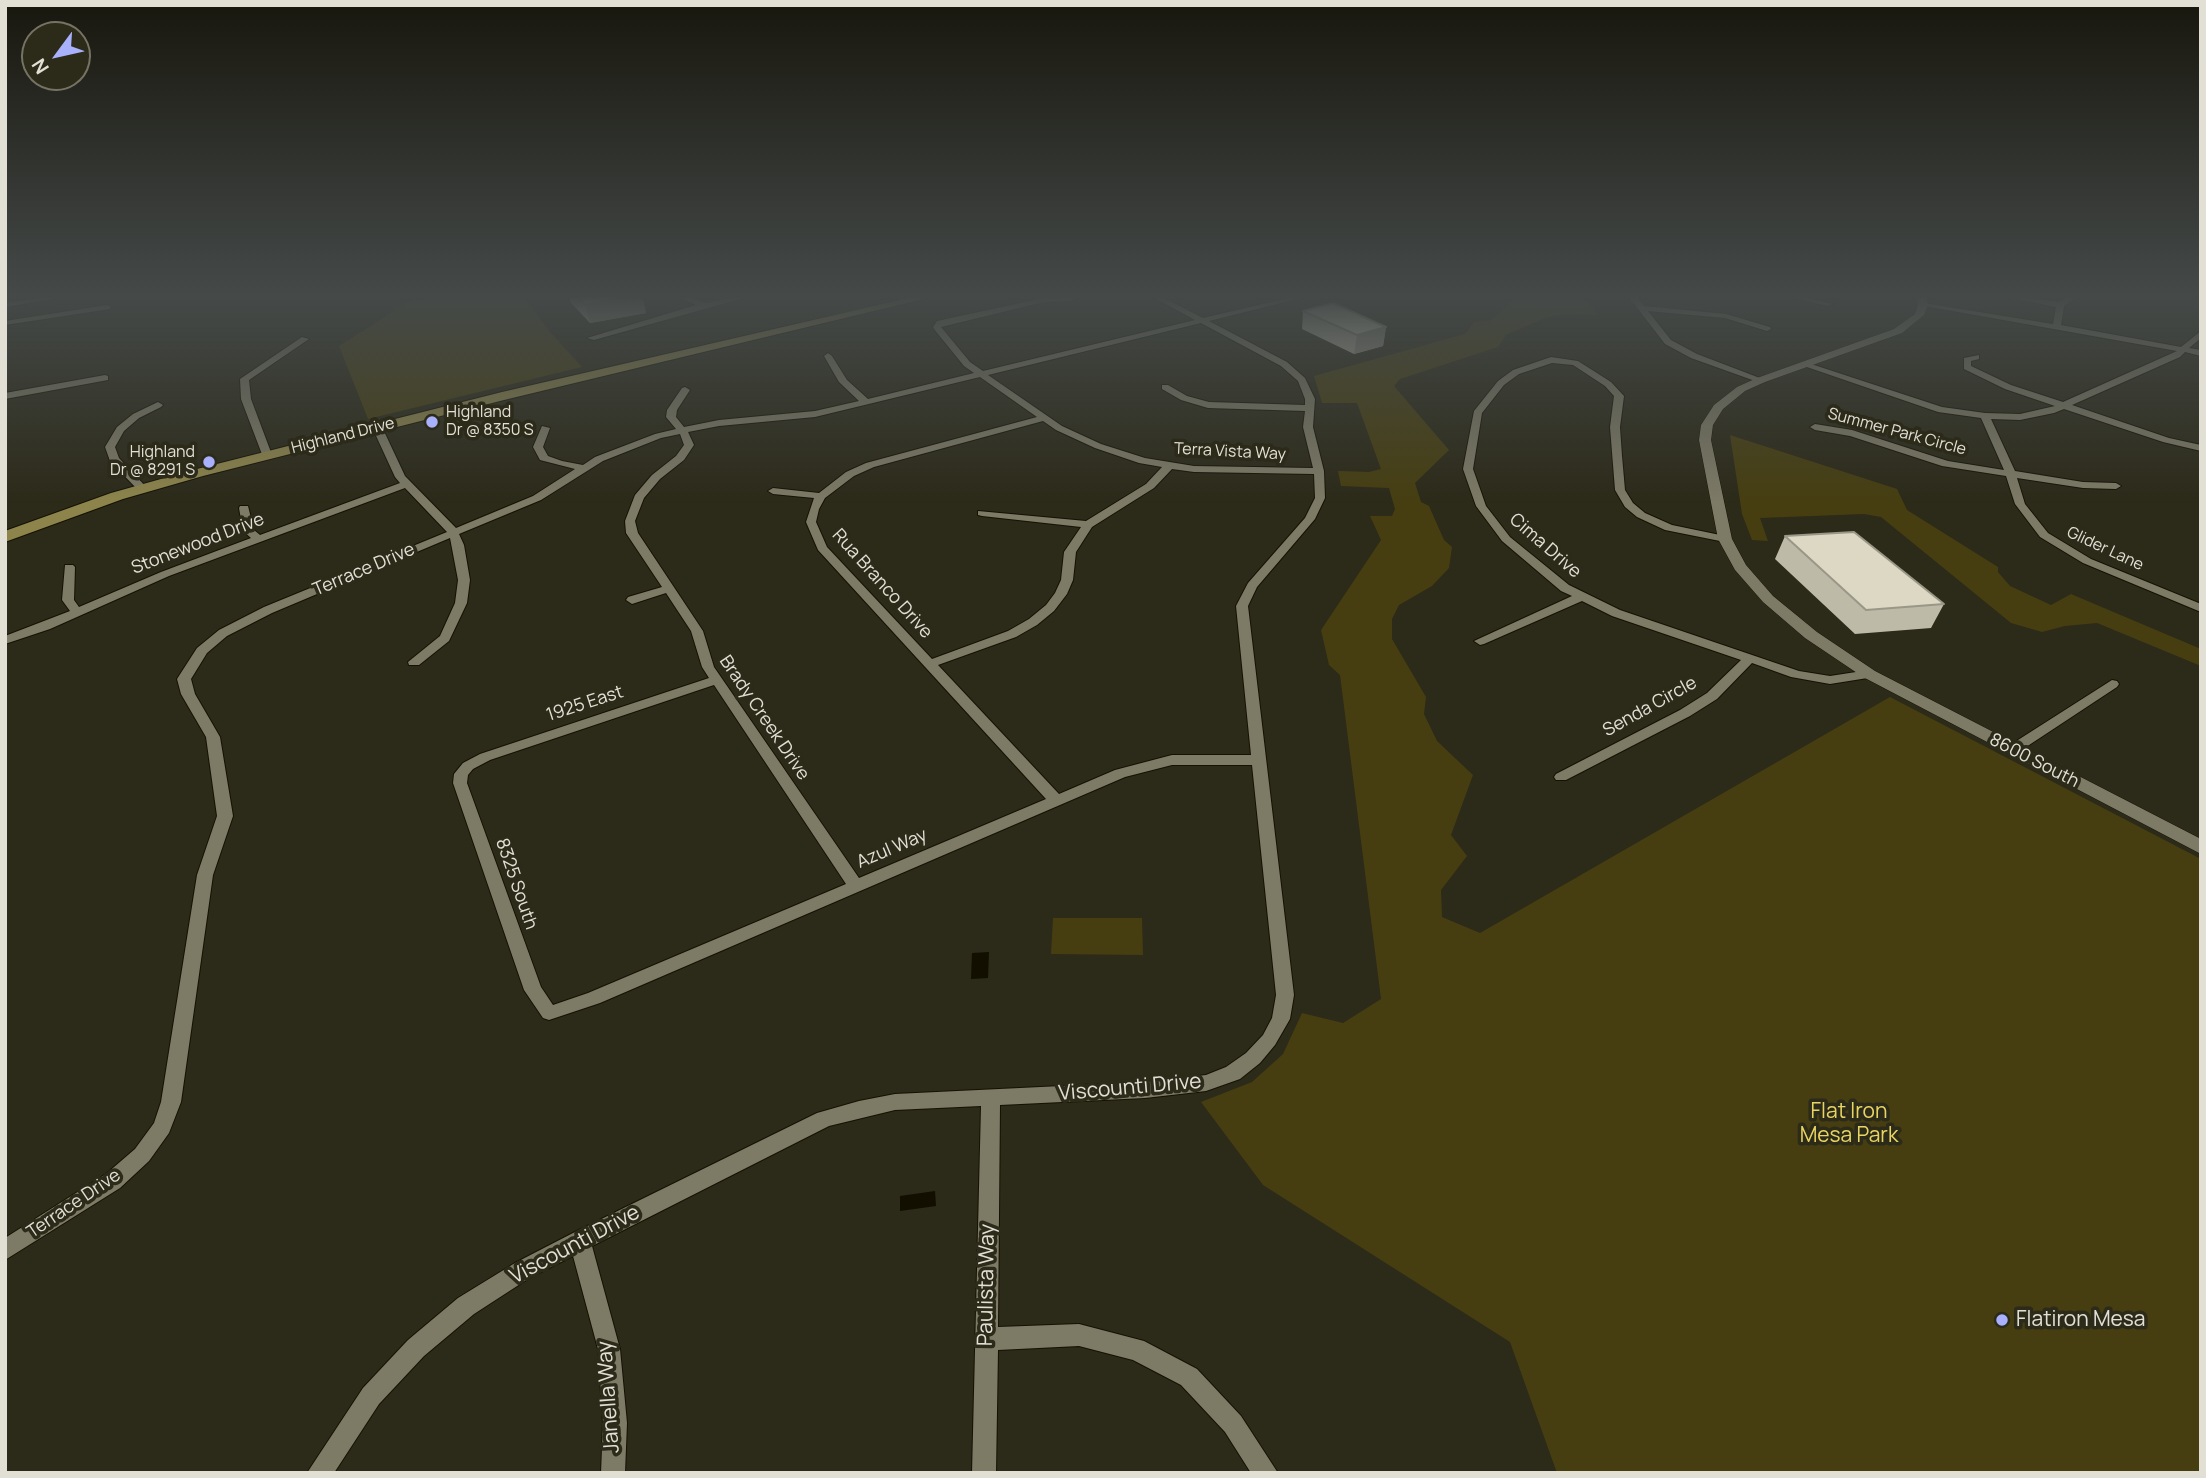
<!DOCTYPE html>
<html>
<head>
<meta charset="utf-8">
<style>
	body { margin:0 }
	#map { position:relative; width:2206px; height:1478px; overflow:hidden; background:#2c2a19; font-family:Manrope,sans-serif }
	canvas { display:block }
	.frame { position:absolute; inset:0; border:7px solid #e2e0d5; pointer-events:none }
	.north { position:absolute; left:21px; top:21px; width:70px; height:70px; box-sizing:border-box; background:#2c2a19; border:2px solid #757364; border-radius:50%; rotate:237deg; font-size:19px; font-weight:700; line-height:28px; text-align:center; color:#e2e0d5 }
	.north::after { content:''; display:block; margin:auto; width:24px; height:32px; background:#a9b0fc; clip-path:polygon(50% 0,100% 100%,50% 72%,0 100%) }
</style>
</head>
<body>
<div id="map">
<canvas width="2206" height="1478"></canvas>
<div class="frame"></div>
<div class="north">N</div>
</div>
<script>
const c = document.querySelector('canvas').getContext('2d');
c.lineJoin = 'round';
function fill(path, color) { c.fillStyle = color; c.fill(path, 'evenodd'); }
const shape = rows => new Path2D(rows.map(r => 'M' + r).join(''));
function strokePath(path, color, width, dash) { c.strokeStyle = color; c.lineWidth = width; c.lineCap = dash ? 'butt' : 'round'; c.setLineDash(dash || []); c.stroke(path); }
function label(font, color, halo, rows, align = 'center') {
  c.font = font + ' Manrope,sans-serif'; c.lineWidth = 7; c.setLineDash([]); c.textBaseline = 'middle'; c.strokeStyle = halo; c.fillStyle = color; for (const [text, x, y, turn = 0] of rows) {
    c.save(); c.translate(x, y); c.rotate((+turn || 0) * Math.PI / 180); c.textAlign = isNaN(turn) ? turn : align; if (halo) c.strokeText(text, 0, 0); c.fillText(text, 0, 0); c.restore();
  }
}
fill(shape([
	[444,296,523,296,550,332,582,367,368,419,339,346,408,302],
	[1514,296,1582,296,1598,315,1563,314,1545,318,1506,335,1498,347,1400,379,1394,386,1449,450,1415,483,1421,502,1429,506,1444,540,1452,547,1449,568,1432,586,1399,605,1392,619,1392,639,1426,697,1424,714,1437,741,1473,775,1451,835,1467,856,1441,890,1442,917,1480,933,1890,697,2201,859,2201,1473,1557,1473,1510,1342,1263,1185,1201,1102,1252,1082,1283,1054,1302,1013,1343,1023,1381,999,1340,675,1329,665,1321,630,1381,540,1370,516,1392,516,1395,509,1389,488,1341,486,1338,471,1369,472,1381,469,1357,403,1322,403,1314,376,1465,334,1474,322,1491,320,1509,305],
	[1730,435,1897,489,1907,510,1998,567,1998,572,2010,586,2051,605,2071,594,2201,649,2201,666,2097,623,2065,626,2042,632,2011,623,1881,517,1864,514,1760,518,1768,541,1752,540,1742,514],
	[1053,918,1142,918,1143,955,1051,954]
]), '#463e11');
fill(shape([
	[989,952,988,978,971,979,972,953],
	[935,1191,936,1206,900,1211,900,1196]
]), '#120e00');
const minor = shape([
	[53,296,70,296,5,307,5,303,53,296],
	[677,296,687,296,705,303,738,296,751,296,594,340,587,338,696,305,677,296],
	[1151,296,1160,296,1203,318,1297,296,1309,296,1209,321,1287,362,1305,378,1315,399,1313,427,1324,471,1325,498,1315,519,1257,587,1248,606,1294,995,1290,1019,1275,1045,1260,1063,1240,1079,1206,1091,1145,1098,1000,1105,998,1327,1079,1324,1144,1341,1197,1369,1241,1416,1278,1473,1251,1473,1225,1432,1181,1385,1133,1360,1079,1346,998,1350,996,1473,972,1473,981,1106,895,1110,829,1126,592,1246,620,1349,627,1423,625,1473,601,1473,603,1423,598,1349,573,1256,531,1277,474,1314,424,1356,379,1404,334,1473,307,1473,363,1388,408,1340,458,1298,515,1263,573,1233,817,1113,859,1101,895,1094,1145,1082,1206,1075,1226,1067,1246,1053,1263,1035,1272,1018,1276,995,1252,765,1172,765,1125,777,600,1003,549,1020,543,1018,524,990,453,783,454,774,463,763,480,754,709,678,702,667,691,631,666,593,632,604,626,600,628,597,662,587,626,533,625,521,635,495,652,475,676,456,684,445,680,434,661,438,603,461,541,500,459,534,464,545,470,580,467,603,449,641,419,665,409,665,408,662,440,636,455,603,458,580,450,538,272,613,227,636,207,653,191,679,195,694,220,737,233,816,213,875,181,1102,169,1133,149,1161,120,1188,5,1260,5,1238,106,1174,135,1149,154,1123,161,1102,197,875,217,816,206,737,181,694,177,679,197,648,219,630,264,607,447,532,405,488,169,576,50,629,5,644,5,636,70,611,62,600,65,565,73,565,75,567,74,600,79,607,161,572,251,538,243,531,239,508,240,506,248,506,254,530,260,535,400,483,395,477,372,427,377,424,382,427,405,476,456,528,533,496,575,469,540,460,533,447,542,426,550,428,543,447,548,456,562,461,583,465,595,457,655,434,676,429,666,417,667,410,682,388,685,387,690,390,677,410,676,417,684,427,719,420,815,411,859,401,839,382,824,356,828,353,832,356,847,380,868,399,974,373,964,366,934,329,933,327,937,321,1044,298,1071,297,1075,299,1071,301,1044,302,941,327,970,362,983,371,1195,320,1151,296],
	[1201,323,1281,366,1298,381,1305,399,1305,405,1209,402,1187,396,1168,385,1162,385,1162,389,1181,400,1208,408,1305,411,1303,427,1313,468,1194,466,1145,458,1101,444,1062,426,988,375,1201,323],
	[980,377,1037,417,866,463,846,472,819,493,773,488,768,491,773,494,814,498,806,522,818,550,1046,799,859,878,714,667,703,631,638,533,635,521,644,498,660,479,684,460,694,445,688,432,719,426,815,417,980,377],
	[1043,421,1056,430,1095,448,1139,463,1162,467,1146,484,1086,521,978,511,978,515,982,516,1081,527,1064,552,1061,580,1055,593,1046,605,1029,619,1008,631,932,659,827,547,816,522,819,509,825,498,854,476,874,467,1043,421],
	[1172,469,1194,472,1314,474,1315,498,1305,518,1248,583,1236,606,1251,755,1172,755,1115,770,1059,794,938,665,1016,637,1037,625,1054,611,1067,594,1073,580,1076,552,1092,527,1154,488,1172,469],
	[714,685,846,884,588,993,553,1005,541,987,467,783,468,775,473,769,490,760,714,685],
	[1628,296,1636,296,1644,306,1726,314,1770,327,1771,329,1767,331,1725,318,1648,311,1671,340,1697,354,1765,380,1758,382,1691,358,1665,344,1628,296],
	[1786,296,1799,296,1832,304,1828,306,1786,296],
	[2002,296,2017,296,2059,302,2069,296,2078,296,2064,306,2061,325,2181,347,2201,331,2201,338,2189,348,2201,350,2201,356,2185,352,2180,357,2072,405,2169,438,2201,445,2201,451,2163,442,2064,409,2054,413,2020,420,1991,419,2015,471,2083,482,2116,483,2121,486,2116,489,2083,488,2017,478,2025,504,2048,533,2091,559,2201,604,2201,612,2083,563,2040,537,2015,504,2006,476,1942,466,1850,436,1815,430,1810,427,1815,424,1852,430,1948,461,2004,470,1981,418,1938,412,1801,365,1808,363,1942,407,1985,413,2020,414,2055,406,2005,389,1964,369,1964,358,1979,355,1979,359,1971,361,1971,366,2011,385,2063,402,2177,351,1919,305,1923,303,2053,324,2056,307,2002,296],
	[107,305,111,307,110,309,5,325,5,321,107,305],
	[302,337,309,339,249,380,251,399,272,455,263,457,241,399,240,379,302,337],
	[1551,357,1578,361,1611,382,1624,396,1620,427,1622,456,1625,490,1633,503,1645,513,1672,525,1725,536,1731,539,1725,542,1665,530,1637,517,1625,507,1615,490,1610,427,1614,396,1605,386,1573,365,1552,363,1519,374,1504,385,1482,413,1473,469,1486,506,1510,537,1569,585,1620,610,1799,671,1830,676,1869,670,1876,674,1874,677,1830,684,1791,677,1752,663,1717,699,1690,716,1566,780,1556,780,1554,777,1556,774,1680,710,1707,693,1741,660,1612,616,1582,601,1484,644,1480,645,1474,641,1572,596,1561,591,1502,541,1476,506,1463,469,1474,411,1498,381,1513,370,1551,357],
	[105,375,108,376,108,380,5,399,5,393,105,375],
	[158,402,163,405,161,407,139,418,124,431,115,447,119,458,148,489,143,492,139,491,110,461,105,447,117,427,133,414,158,402],
	[2112,680,2117,681,2119,684,2117,687,2017,753,2007,753,2005,750,2007,747,2112,680]
]);
const tertiary = shape([
	[1916,296,1926,296,1928,305,1924,315,1902,333,1765,382,1745,391,1723,409,1713,425,1711,440,1732,539,1746,565,1773,596,1817,632,1875,671,2201,839,2201,854,1863,677,1805,638,1763,602,1735,570,1718,539,1699,440,1701,425,1714,405,1737,387,1757,378,1894,329,1915,314,1918,305,1916,296]
]);
const primary = shape([
	[917,296,936,296,504,400,203,476,123,499,5,542,5,531,111,493,193,470,502,392,917,296]
]);
strokePath(minor, '#151204', 2);
strokePath(tertiary, '#151204', 1);
strokePath(primary, '#151204', 2);
fill(minor, '#7d7a66');
fill(tertiary, '#7d7a66');
fill(primary, '#8d844c');
fill(shape([
	[569,296,642,296,646,313,590,323,571,303],
	[1303,311,1386,327,1383,346,1354,354,1302,329],
	[1785,536,1944,604,1931,628,1855,634,1775,559]
]), '#bdbaa8');
fill(shape([
	[637,296,642,296,646,313,590,323,585,305],
	[1386,327,1383,346,1354,354,1357,335]
]), '#9a9788');
const building = shape([
	[576,296,637,296,585,305,576,296],
	[1333,303,1386,327,1357,335,1303,311,1333,303],
	[1854,532,1944,604,1866,610,1785,536,1854,532]
]);
fill(building, '#dcd8c3');
strokePath(building, '#9a9788', 2);
const sky = c.createLinearGradient(0, 0, 0, 503);
sky.addColorStop(0, '#18170e');
sky.addColorStop(0.59, '#454a49');
sky.addColorStop(1, '#454a4900');
c.fillStyle = sky;
c.fillRect(0, 0, 2206, 503);
for (const [x, y, r, color] of [
	[432,422,7,"#a9b0fc"],
	[209,462,7,"#a9b0fc"],
	[2002,1320,7,"#a9b0fc"]
]) { const dot = new Path2D(); dot.arc(x, y, r, 0, 2 * Math.PI); c.fillStyle = color; c.fill(dot); strokePath(dot, '#2c2a19', 2.5); }
label('16px', '#e2e0d5', '#2c2a19', [
	["Highland",446,413],
	["Dr @ 8350 S",446,431],
	["Highland",195,453,"right"],
	["Dr @ 8291 S",195,471,"right"]
], 'left');
label('16px', '#e2e0d5', '#2c2a19', [
	["Summer Park Circle",1897,432,15],
	["Highland Drive",343,436,-14],
	["Terra Vista Way",1230,452,3],
	["Glider Lane",2105,549,25]
]);
label('18px', '#e2e0d5', '#2c2a19', [
	["Stonewood Drive",198,544,-21],
	["Cima Drive",1545,546,41],
	["Terrace Drive",364,570,-23],
	["Rua Branco Drive",882,584,48],
	["1925 East",585,704,-18],
	["Senda Circle",1650,707,-29],
	["Brady Creek Drive",764,718,56],
	["8600 South",2034,761,27],
	["Azul Way",892,849,-23],
	["8325 South",516,884,71],
	["Terrace Drive",74,1204,-34]
]);
label('21px', '#e2e0d5', '#2c2a19', [
	["Viscounti Drive",1130,1088,-5],
	["Viscounti Drive",575,1245,-28],
	["Paulista Way",987,1285,-89],
	["Janella Way",609,1397,-94]
]);
label('21px', '#e8d461', '#2c2a19', [
	["Flat Iron",1849,1112],
	["Mesa Park",1849,1136]
]);
label('21px', '#e2e0d5', '#2c2a19', [
	["Flatiron Mesa",2016,1320]
], 'left');
</script>
</body>
</html>
